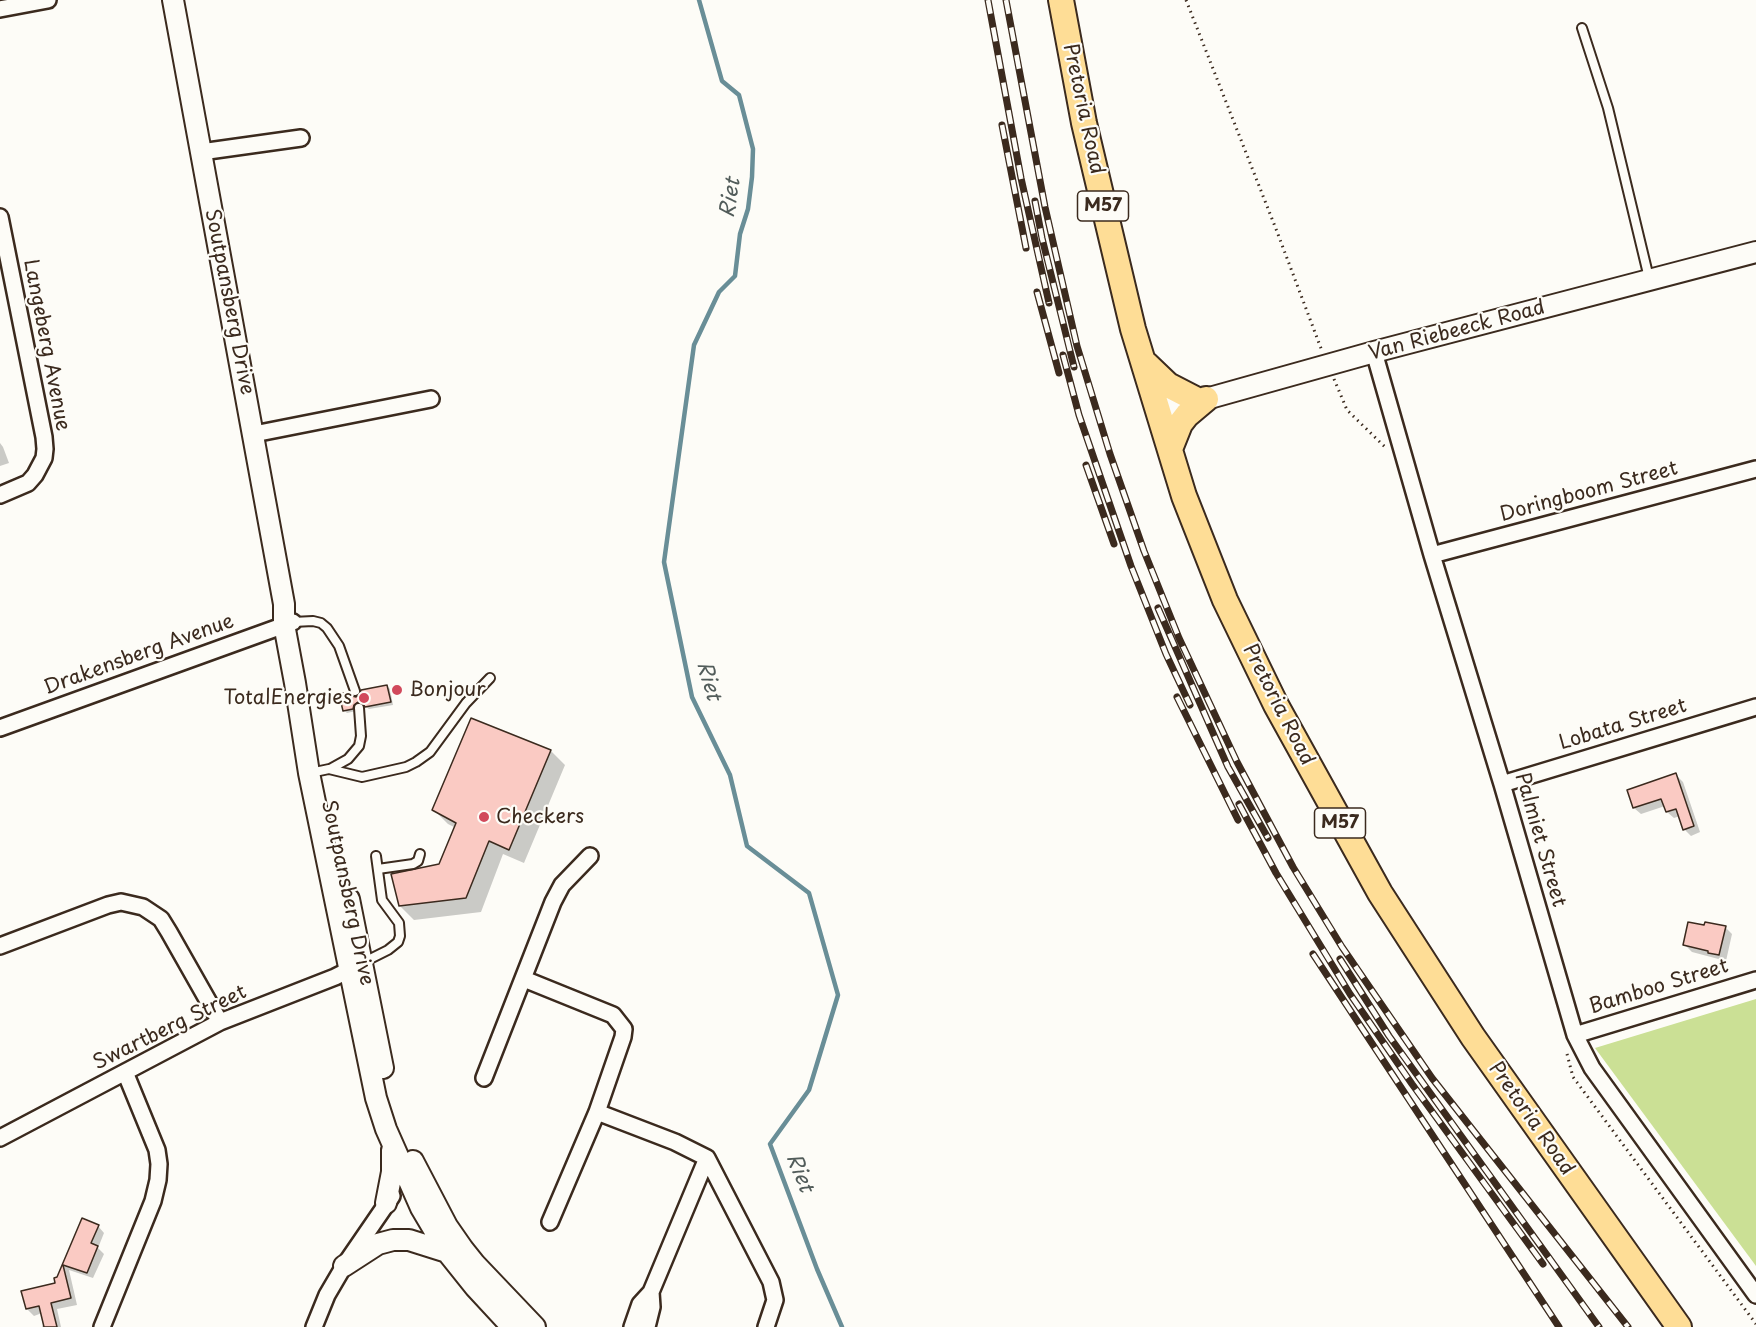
<!DOCTYPE html>
<html>
<head>
<meta charset="utf-8">
<style>
	body { margin:0 }
	canvas { display:block; background:#fdfcf7 }
</style>
</head>
<body>
<canvas width="1756" height="1327"></canvas>
<script>
const c = document.querySelector('canvas').getContext('2d');
c.lineJoin = 'round';
function fill(path, color) { c.fillStyle = color; c.fill(path, 'evenodd'); }
const shape = rows => new Path2D(rows.map(r => 'M' + r).join(''));
function strokePath(path, color, width, dash) { c.strokeStyle = color; c.lineWidth = width; c.lineCap = dash ? 'butt' : 'round'; c.setLineDash(dash || []); c.stroke(path); }
function label(font, color, halo, rows, align = 'center') {
  c.font = font + ' "Playpen Sans",sans-serif'; c.lineWidth = 4.5; c.setLineDash([]); c.textBaseline = 'middle'; c.strokeStyle = halo; c.fillStyle = color; for (const [text, x, y, turn = 0] of rows) {
    c.save(); c.translate(x, y); c.rotate((+turn || 0) * Math.PI / 180); c.textAlign = isNaN(turn) ? turn : align; if (halo) c.strokeText(text, 0, 0); c.fillText(text, 0, 0); c.restore();
  }
}
fill(shape([
	[1756,999,1756,1266,1595,1048]
]), '#cbe095');
fill(shape([
	[0,443,3,447,9,463,0,466],
	[387,686,390,689,393,705,369,709,362,704,356,708,356,711,347,713,344,710,352,698,357,698],
	[551,751,565,765,524,863,503,854,481,912,414,920,400,906,440,865,456,828,448,824,434,810],
	[1676,775,1683,782,1700,832,1691,836,1684,829,1680,816,1674,818,1667,812,1665,806,1641,814,1634,808,1629,791],
	[1725,927,1732,934,1726,961,1692,952,1685,945],
	[83,1220,98,1226,104,1233,98,1248,104,1254,93,1278,69,1270,77,1305,57,1309,61,1327,42,1327,44,1322,42,1313,34,1316,27,1309,57,1284]
]), '#0003');
strokePath(shape([
	[699,0,722,81,739,95,753,149,752,177,748,209,740,234,735,276,719,292,694,345,664,562,692,697,730,775,747,846,809,893,838,995,809,1090,770,1144,817,1269,842,1327]
]), '#698e97', 4.5);
const building = shape([
	[387,685,391,702,365,707,362,703,358,702,354,705,353,709,343,711,339,694,349,692,352,696,356,697,360,694,361,690,387,685],
	[471,718,551,750,509,850,489,841,466,898,399,906,391,874,439,864,456,823,432,810,471,718],
	[1676,773,1694,826,1683,830,1676,809,1666,812,1661,799,1633,808,1627,790,1676,773],
	[1688,922,1704,925,1705,922,1726,926,1719,955,1708,953,1708,951,1683,945,1688,922],
	[82,1218,99,1225,91,1243,98,1246,87,1273,63,1265,71,1298,51,1303,57,1327,44,1327,39,1306,26,1309,21,1291,55,1283,54,1278,57,1277,82,1218]
]);
fill(building, '#facac3');
strokePath(building, '#3b2a1e', 1.5);
const service = shape([
	[1582,28,1608,108,1649,278],
	[293,622,313,621,321,623,327,628,339,646,355,691],
	[330,769,348,759,359,746,361,736,359,708],
	[310,773,329,769,362,777,406,767,416,762,430,752,466,703,490,678],
	[378,869,413,864,418,861,420,854],
	[364,962,388,950,398,942,400,936,399,923,382,900,376,856]
]);
const minor = shape([
	[0,9,48,0],
	[201,152,301,138],
	[0,217,44,437,45,449,44,458,35,475,28,483,0,495],
	[1374,352,1432,555,1502,784,1575,1035,1592,1068,1756,1295],
	[254,434,431,399],
	[1432,555,1756,469],
	[0,728,293,622],
	[1502,784,1756,707],
	[0,946,108,905,121,902,143,907,161,919,169,932,220,1022],
	[524,979,613,1015,624,1029,623,1037,597,1112,550,1222],
	[1575,1035,1756,980],
	[484,1078,553,902,562,885,590,856],
	[597,1112,675,1142,707,1158,771,1282,775,1300,766,1327],
	[0,1138,220,1022,335,977,359,965],
	[102,1327,153,1201,158,1180,159,1164,157,1150,125,1072],
	[314,1327,327,1295,344,1266,392,1196],
	[632,1327,640,1304,651,1292,707,1158],
	[647,1327,652,1307,651,1292]
]);
const tertiary = shape([
	[173,0,284,604,284,624,295,683,309,773,376,1098,386,1129,421,1208,447,1252,475,1287,512,1327],
	[1159,409,1206,399,1374,352,1756,252],
	[349,899,383,1068],
	[413,1161,447,1226,463,1249,475,1264,535,1327],
	[386,1203,392,1172,392,1150],
	[344,1266,378,1244,393,1240,409,1240,447,1252]
]);
const primary = shape([
	[1061,0,1084,123,1133,329,1184,496,1225,600,1276,705,1380,893,1473,1037,1679,1327],
	[1146,364,1168,385,1199,401],
	[1170,449,1180,424,1187,415,1206,399]
]);
strokePath(service, '#3b2a1e', 12);
strokePath(minor, '#3b2a1e', 20);
strokePath(tertiary, '#3b2a1e', 24);
strokePath(primary, '#3b2a1e', 28);
strokePath(shape([
	[1186,0,1276,229,1322,351],
	[1334,379,1347,410,1385,447],
	[1567,1054,1573,1077,1756,1324]
]), '#3b2a1e', 3, [1.5, 4.5]);
strokePath(service, '#fdfcf7', 8);
strokePath(minor, '#fdfcf7', 15);
strokePath(tertiary, '#fdfcf7', 20);
strokePath(primary, '#fedd96', 24);
const rail = shape([
	[988,0,1021,178,1049,303],
	[1006,0,1045,207,1077,346,1110,454,1144,551,1179,638,1237,762,1293,867,1342,947,1432,1078,1628,1327],
	[1002,125,1026,248],
	[1035,201,1042,238,1074,367],
	[1037,292,1059,373],
	[1063,355,1079,415,1131,566,1166,654,1190,705],
	[1086,465,1114,544],
	[1158,608,1228,767,1268,838],
	[1177,697,1238,820],
	[1239,804,1276,873,1350,994,1412,1084,1543,1264],
	[1313,954,1559,1327],
	[1340,959,1389,1036,1599,1327]
]);
strokePath(rail, '#3b2a1e', 7);
strokePath(rail, '#fdfcf7', 4.5, [14]);
for (const [x, y, r, color] of [
	[397,690,6,"#d1495b"],
	[364,698,6,"#d1495b"],
	[484,817,6,"#d1495b"]
]) { const dot = new Path2D(); dot.arc(x, y, r, 0, 2 * Math.PI); c.fillStyle = color; c.fill(dot); strokePath(dot, '#fdfcf7', 2); }
for (const [x, y, w] of [
	[1103,206,51],
	[1340,823,51]
]) { const box = new Path2D(); box.roundRect(x - w / 2, y - 15, w, 30, 4.5); c.fillStyle = '#fdfcf7'; c.fill(box); strokePath(box, '#3b2a1e', 1.5); }
label('bold 18px', '#3b2a1e', null, [
	["M57",1103,206],
	["M57",1340,823]
]);
label('20px', '#3b2a1e', '#fdfcf7', [
	["Pretoria Road",1083,109,78],
	["Soutpansberg Drive",229,302,79],
	["Van Riebeeck Road",1457,331,-15],
	["Langeberg Avenue",46,345,79],
	["Doringboom Street",1589,492,-15],
	["Drakensberg Avenue",139,655,-20],
	["Pretoria Road",1278,705,63],
	["Lobata Street",1623,725,-17],
	["Palmiet Street",1540,840,74],
	["Soutpansberg Drive",347,893,78],
	["Bamboo Street",1659,987,-17],
	["Swartberg Street",170,1028,-26],
	["Pretoria Road",1531,1119,55]
]);
label('20px', '#3b2a1e', '#fdfcf7', [
	["Bonjour",409,690],
	["TotalEnergies",352,698,"right"],
	["Checkers",496,817]
], 'left');
label('italic 21px', '#525c5a', '#fdfcf7', [
	["Riet",731,198,-81],
	["Riet",708,681,74],
	["Riet",799,1173,68]
]);
</script>
</body>
</html>
